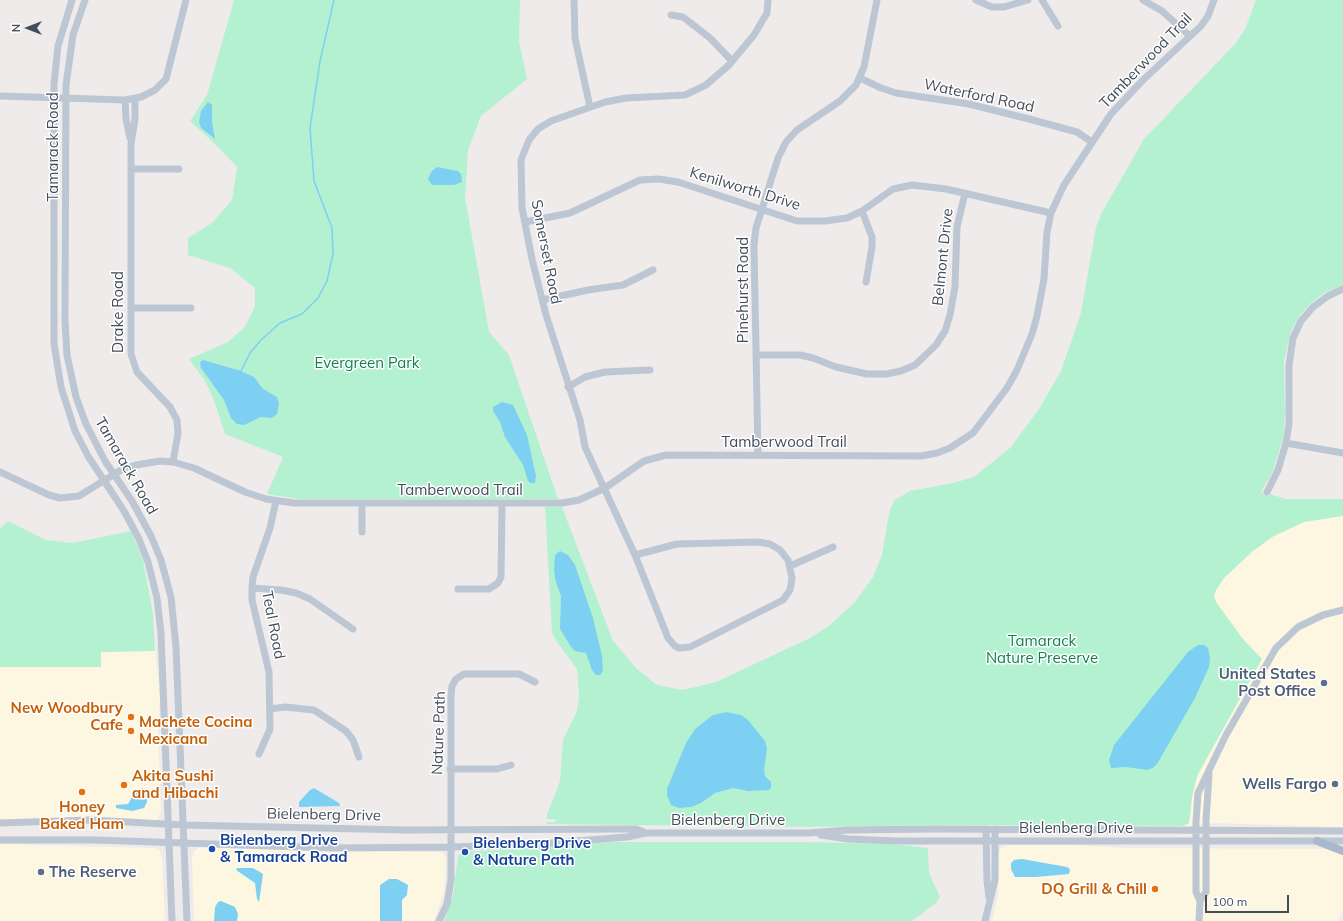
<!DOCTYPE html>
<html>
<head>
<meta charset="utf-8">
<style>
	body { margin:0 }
	#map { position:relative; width:1343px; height:921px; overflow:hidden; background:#efebeb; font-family:Mulish,sans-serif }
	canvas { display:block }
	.north { position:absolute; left:8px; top:8px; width:40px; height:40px; -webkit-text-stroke:3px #fff; paint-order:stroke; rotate:270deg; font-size:11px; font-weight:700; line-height:16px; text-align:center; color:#434d5a }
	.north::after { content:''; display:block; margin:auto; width:14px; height:18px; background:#434d5a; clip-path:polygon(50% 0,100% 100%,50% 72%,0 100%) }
	.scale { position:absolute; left:1205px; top:895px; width:84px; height:18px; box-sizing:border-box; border:2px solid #434d5a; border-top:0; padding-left:5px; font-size:12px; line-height:14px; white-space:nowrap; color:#434d5a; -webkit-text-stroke:3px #fff; paint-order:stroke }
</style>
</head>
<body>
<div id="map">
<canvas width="1343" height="921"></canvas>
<div class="north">N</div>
<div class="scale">100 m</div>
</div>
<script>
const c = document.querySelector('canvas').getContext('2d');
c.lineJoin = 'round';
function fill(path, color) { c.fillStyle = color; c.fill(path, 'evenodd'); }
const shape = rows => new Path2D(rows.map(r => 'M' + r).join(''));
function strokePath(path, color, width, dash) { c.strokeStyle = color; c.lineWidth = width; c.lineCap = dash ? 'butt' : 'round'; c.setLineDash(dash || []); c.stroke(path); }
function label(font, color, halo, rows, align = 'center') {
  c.font = font + ' Mulish,sans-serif'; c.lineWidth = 3; c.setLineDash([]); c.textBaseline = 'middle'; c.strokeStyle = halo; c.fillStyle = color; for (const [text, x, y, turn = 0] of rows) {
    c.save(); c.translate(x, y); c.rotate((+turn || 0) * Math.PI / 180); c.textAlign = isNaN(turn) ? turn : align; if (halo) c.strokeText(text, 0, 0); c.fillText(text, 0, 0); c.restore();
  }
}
fill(shape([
	[1343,501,1343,827,1215,823,1183,826,1189,824,1190,820,1192,797,1198,774,1259,663,1209,594,1276,502],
	[155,647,160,698,158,732,161,810,158,818,155,820,132,824,85,824,0,820,0,667,101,667,101,652,154,651],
	[0,844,155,848,160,851,162,857,165,921,0,921],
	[1007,845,1073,845,1125,848,1330,849,1343,854,1343,910,1338,921,992,921,998,896,999,853,1001,848],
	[200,847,312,851,439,852,443,853,446,860,444,893,434,921,194,921,192,858,194,851]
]), '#fdf7e1');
fill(shape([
	[234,0,520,0,519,41,527,79,481,116,468,150,465,197,489,332,509,355,558,499,299,499,267,494,283,457,225,434,215,403,205,381,189,359,228,342,245,327,255,306,255,288,230,268,188,255,188,238,212,223,232,200,237,167,216,145,190,121,207,95],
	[1256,0,1343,0,1343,285,1326,292,1311,303,1300,315,1291,331,1284,361,1285,416,1283,438,1273,471,1261,492,1268,497,1270,494,1286,499,1343,499,1343,516,1304,522,1272,537,1252,552,1225,577,1216,590,1214,596,1216,602,1243,639,1262,659,1197,776,1192,797,1189,823,1183,826,943,825,807,827,546,824,547,822,555,822,556,819,547,819,547,815,560,781,563,740,577,711,579,696,577,669,557,642,552,633,545,507,562,507,613,641,637,669,657,685,683,690,716,682,810,638,829,626,855,602,873,577,882,555,888,519,890,509,895,500,910,491,953,483,974,477,1010,448,1039,409,1061,371,1081,313,1096,227,1101,214,1144,139,1236,43,1245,29],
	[8,521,46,540,73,543,131,531,143,560,153,614,155,651,101,652,101,667,0,667,0,529],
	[613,842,805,842,892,844,928,848,929,873,940,897,936,903,912,921,444,921,453,895,458,856,463,852]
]), '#b4f1d1');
fill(shape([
	[208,102,212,105,212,122,215,139,201,128,199,122,201,111],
	[437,167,458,171,461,174,462,182,454,185,432,185,428,179,431,172],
	[203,360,241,371,254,377,263,389,277,397,279,404,277,414,272,418,261,417,244,425,237,424,231,418,224,400,201,368,200,362],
	[502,402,513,405,527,435,536,476,535,483,530,483,528,481,523,465,505,437,500,422,493,411,493,407],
	[560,551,568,555,575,565,593,618,602,656,603,671,600,675,596,675,592,670,586,653,575,651,571,647,560,629,561,596,555,579,554,569,555,555],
	[1198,645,1204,645,1208,648,1210,658,1209,667,1195,698,1157,764,1153,768,1147,770,1126,767,1111,768,1109,760,1114,745,1188,652],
	[726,712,741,715,748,720,765,741,767,749,764,770,765,776,771,782,771,788,769,790,748,791,733,788,715,793,701,803,691,807,679,808,671,805,667,795,667,789,686,743,695,729,713,715],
	[142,788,146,791,147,802,144,808,132,811,116,808,116,805,128,804,134,794],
	[314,788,339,803,340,806,299,807,299,802,310,790],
	[1022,859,1067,867,1070,869,1069,874,1036,877,1015,877,1011,869,1011,863,1014,860],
	[237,868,253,868,263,874,259,902,257,899,255,883,236,870],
	[389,879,397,879,408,885,407,895,402,900,402,921,380,921,380,885],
	[221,901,235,907,238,914,237,921,214,921,215,907,218,902]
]), '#7ed0f2');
strokePath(shape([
	[241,371,250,353,261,340,280,323,302,314,318,298,327,281,333,254,332,228,314,181,310,128,320,61,334,0]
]), '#7ed0f2', 1.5);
strokePath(shape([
	[72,0,58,46,54,84,54,344,61,387,75,431,88,456,124,511,139,539,148,562,157,598,161,633,172,921],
	[85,0,73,35,66,85,65,320,67,355,76,397,86,424,105,461,132,501,151,536,161,560,171,597,176,647,187,921],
	[574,0,575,38,590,107],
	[976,0,992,7,1004,7,1028,0],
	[1042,0,1058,26],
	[1143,0,1162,11,1190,36],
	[671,15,683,17,710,38,732,61],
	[860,78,881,88,896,93,969,104,1029,119,1077,132,1092,142],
	[0,96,125,100,141,97,155,90,166,79,186,0],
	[135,99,135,119,131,144,131,354,137,372,170,407,177,420,178,433,173,462],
	[125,100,126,119,130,138],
	[131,169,179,169],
	[862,211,872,237,872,247,866,282],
	[525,222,570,213,640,180,659,179,678,182,797,221,825,221,847,218,862,211,893,189,912,185,946,189,1051,213],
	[542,300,588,290,623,285,653,270],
	[131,308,191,308],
	[756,355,800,355,813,358,836,367,867,374,886,374,901,371,915,365,936,345,945,331,950,315,955,287,957,227,965,193],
	[568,387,585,377,605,372,650,370],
	[1286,443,1343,453],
	[758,455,754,245,756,228,778,158,786,142,797,130,840,101,856,85,864,67,877,0],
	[0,472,49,495,60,498,79,496,121,470,136,465,160,461,173,462,194,468,245,492,266,499,294,503,562,503,579,500,605,488,644,461,666,455,921,456,937,453,950,448,973,433,1007,388,1017,370,1032,334,1037,316,1044,279,1047,232,1051,213,1064,185,1111,114,1143,80,1201,26,1208,16,1214,0],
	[1267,492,1278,470,1286,443,1289,424,1289,365,1293,338,1301,321,1313,307,1328,296,1343,289],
	[362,532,362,503],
	[635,555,677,544,758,542,770,544,780,550,788,560,792,578,790,590,783,600,690,647,679,648,675,646,668,638,635,555,585,447,580,420,546,315,532,259,522,208,521,160,529,140,538,129,551,121,605,102,626,98,685,95,706,85,729,65,754,35,767,13,768,0],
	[790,566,833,547],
	[252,588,281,590,296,593,310,599,353,629],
	[458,589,489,589,498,583,501,577,502,504],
	[270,709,285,707,314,710,346,731,353,740,359,757],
	[259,754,270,729,269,672,252,600,252,588,253,577,270,528,276,501],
	[450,769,497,769,511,765],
	[0,823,91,820,183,825,406,830,625,829,636,829,646,833,809,833,847,830,935,829,1343,831],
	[986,829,987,881,989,897],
	[821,835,848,839,897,841,1343,841],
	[0,840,95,840,331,848,451,847,539,844,627,837,646,833],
	[1200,901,1206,892,1206,821,1209,774],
	[439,921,447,904,451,880,451,695,452,686,456,679,464,674,519,674,535,682],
	[985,921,995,880,995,829],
	[1199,921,1200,901,1196,892,1196,822,1198,793,1226,735,1276,648,1298,627,1323,615,1343,610]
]), '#bdc6d3', 7);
strokePath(shape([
	[1317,841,1343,851]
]), '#a8b8cd', 8);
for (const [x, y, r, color] of [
	[1324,683,4,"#5c6f8a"],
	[131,717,4,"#e8710a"],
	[131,731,4,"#e8710a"],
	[1335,784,4,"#5c6f8a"],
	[124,785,4,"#e8710a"],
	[82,792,4,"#e8710a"],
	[212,849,4,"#1a4fb4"],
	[465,852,4,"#1a4fb4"],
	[41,872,4,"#5c6f8a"],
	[1155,889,4,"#e8710a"]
]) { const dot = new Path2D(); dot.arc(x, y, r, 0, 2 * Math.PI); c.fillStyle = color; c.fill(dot); strokePath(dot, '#fff', 1.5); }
label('15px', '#434d5a', '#fff', [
	["Tamberwood Trail",1146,61,-46],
	["Waterford Road",979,96,12],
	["Tamarack Road",53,147,-90],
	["Kenilworth Drive",745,189,17],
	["Somerset Road",546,252,79],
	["Belmont Drive",943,257,-84],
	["Pinehurst Road",743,290,-90],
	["Drake Road",118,312,-90],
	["Tamberwood Trail",784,442],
	["Tamarack Road",126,466,60],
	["Tamberwood Trail",460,490],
	["Teal Road",273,625,79],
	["Nature Path",439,733,-88],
	["Bielenberg Drive",324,815,1],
	["Bielenberg Drive",728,820],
	["Bielenberg Drive",1076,828]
]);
label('15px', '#0f7f51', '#fff', [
	["Evergreen Park",367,363],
	["Tamarack",1042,641],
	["Nature Preserve",1042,658]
]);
label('bold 15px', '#4e5e75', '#fff', [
	["United States",1316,674],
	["Post Office",1316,691],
	["Wells Fargo",1327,784],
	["The Reserve",49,872,"left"]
], 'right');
label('bold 15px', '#c56008', '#fff', [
	["New Woodbury",123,708],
	["Cafe",123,725],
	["Machete Cocina",139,722,"left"],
	["Mexicana",139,739,"left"],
	["Akita Sushi",132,776,"left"],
	["and Hibachi",132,793,"left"],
	["Honey",82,807,"center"],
	["Baked Ham",82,824,"center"],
	["DQ Grill & Chill",1147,889]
], 'right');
label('bold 15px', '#164399', '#fff', [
	["Bielenberg Drive",220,840],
	["& Tamarack Road",220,857],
	["Bielenberg Drive",473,843],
	["& Nature Path",473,860]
], 'left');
</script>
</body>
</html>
